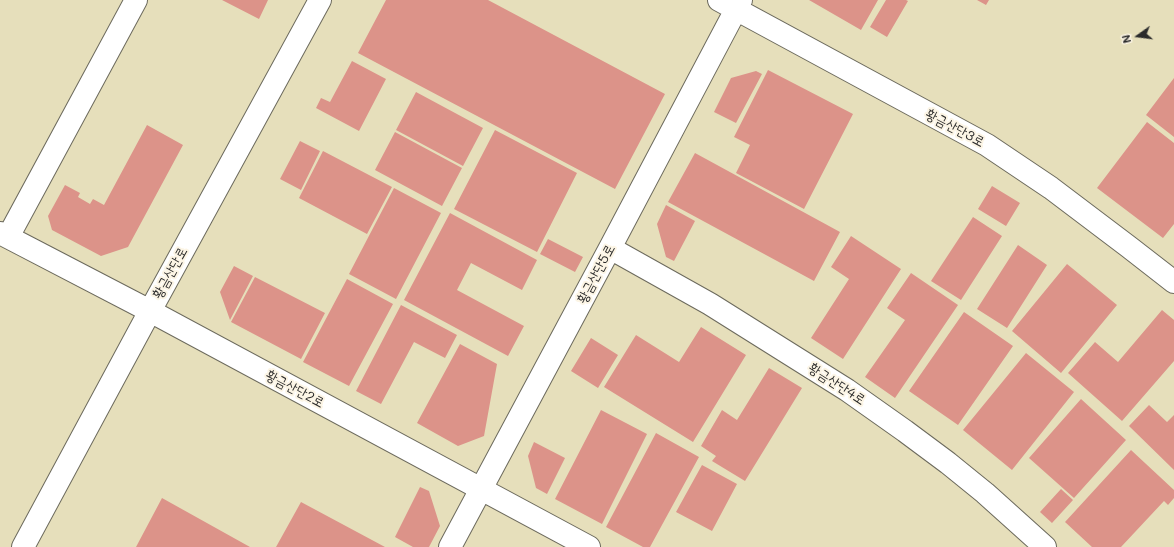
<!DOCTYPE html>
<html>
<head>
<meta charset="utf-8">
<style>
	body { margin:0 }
	#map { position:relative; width:1174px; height:547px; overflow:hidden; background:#e6dfbb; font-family:Mali,sans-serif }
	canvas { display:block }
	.north { position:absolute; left:1118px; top:16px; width:40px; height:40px; -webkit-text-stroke:3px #fcf5e5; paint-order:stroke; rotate:256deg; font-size:11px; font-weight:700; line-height:16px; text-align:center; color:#2b2b2b }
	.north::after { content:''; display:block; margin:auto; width:14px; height:18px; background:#2b2b2b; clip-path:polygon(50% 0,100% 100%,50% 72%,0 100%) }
</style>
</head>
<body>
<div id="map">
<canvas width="1174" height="547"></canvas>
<div class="north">N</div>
</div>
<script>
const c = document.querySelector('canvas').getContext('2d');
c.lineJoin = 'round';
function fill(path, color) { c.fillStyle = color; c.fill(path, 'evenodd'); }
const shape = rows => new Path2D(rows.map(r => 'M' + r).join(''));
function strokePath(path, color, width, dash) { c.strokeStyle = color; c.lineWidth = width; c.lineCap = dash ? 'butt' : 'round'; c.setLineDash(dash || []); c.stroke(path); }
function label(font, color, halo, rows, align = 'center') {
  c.font = font + ' Mali,"Poor Story",sans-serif'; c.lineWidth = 4; c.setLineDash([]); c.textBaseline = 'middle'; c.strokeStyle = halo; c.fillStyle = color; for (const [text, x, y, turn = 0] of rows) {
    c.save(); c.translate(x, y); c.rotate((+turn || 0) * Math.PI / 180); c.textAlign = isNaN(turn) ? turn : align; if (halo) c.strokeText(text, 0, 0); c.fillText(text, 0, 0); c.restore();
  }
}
fill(shape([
	[222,0,268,0,259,19],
	[386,0,488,0,665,94,615,189,358,53],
	[809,0,878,0,861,30],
	[886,0,906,0,908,1,887,37,870,27],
	[977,0,989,0,986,5],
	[352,61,386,79,359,131,316,108,321,98,330,102],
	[768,70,853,114,804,209,736,173,750,145,734,137],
	[756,71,762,74,736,123,714,112,731,78],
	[1174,78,1174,137,1146,115],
	[416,92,483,128,463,166,396,130],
	[1147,122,1174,143,1174,224,1163,238,1097,188],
	[147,125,183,145,128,247,101,256,52,230,48,216,65,185,80,193,78,197,90,204,93,199,104,205],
	[495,130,577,173,537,252,454,209],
	[395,132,462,168,442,206,375,170],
	[300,141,320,151,301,190,280,179],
	[323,151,392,187,367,234,299,198],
	[695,153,840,232,814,281,668,202],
	[992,186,1020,203,1006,226,978,209],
	[394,188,441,213,396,299,349,274],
	[666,205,695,221,674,261,666,257,657,224],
	[450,213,537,260,522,290,471,263,457,290,524,326,508,356,404,300],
	[973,217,1002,236,961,300,931,281],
	[851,236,901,269,843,359,811,338,849,279,831,267],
	[548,239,583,257,575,272,540,254],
	[1018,245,1047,265,1007,328,977,309],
	[1067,264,1117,305,1061,373,1012,331],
	[234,266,253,276,230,320,220,292],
	[911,273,958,305,895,398,865,377,905,320,887,308],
	[255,277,325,313,301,359,231,322],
	[347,279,393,304,349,386,303,362],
	[401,305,457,335,445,358,414,342,381,404,356,391],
	[1162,310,1174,320,1174,361,1122,421,1068,373,1095,342,1118,362],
	[964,312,1013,346,958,425,909,391],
	[701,327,746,355,693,442,604,387,636,335,679,362],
	[591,338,618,355,598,388,571,371],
	[460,344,497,364,484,436,458,446,417,423],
	[1026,353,1074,392,1012,470,963,430],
	[769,368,802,388,745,481,712,461,716,456,701,446,722,410,737,420],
	[1081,399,1126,440,1074,498,1029,458],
	[1149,405,1167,422,1174,415,1174,470,1129,426],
	[601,410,647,434,602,524,555,499],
	[656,433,699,457,650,547,643,547,606,527],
	[534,442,565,458,547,494,536,488,528,456],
	[1131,450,1174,490,1174,498,1168,505,1164,501,1121,547,1092,547,1065,522],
	[702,465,737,484,712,531,676,512],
	[420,487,429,491,440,526,429,547,413,547,395,537],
	[1061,489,1073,500,1052,523,1040,512],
	[162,498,250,547,136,547],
	[301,502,385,547,276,547]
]), '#dc9389');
const minor = shape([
	[719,0,987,145,1051,188,1129,247,1174,282],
	[0,233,150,311,589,547],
	[8,237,136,0],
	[610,248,710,304,847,390,905,431,948,463,985,493,1045,547],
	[23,547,150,311,320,0],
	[450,547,610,248,741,0]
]);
strokePath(minor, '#6c6a5d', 24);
strokePath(minor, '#fff', 22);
label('14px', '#2b2b2b', '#fcf5e5', [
	["황금산단3로",955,128,28],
	["황금산단로",170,273,-61],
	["황금산단5로",596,274,-62],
	["황금산단4로",837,384,33],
	["황금산단2로",295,389,28]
]);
</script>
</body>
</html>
